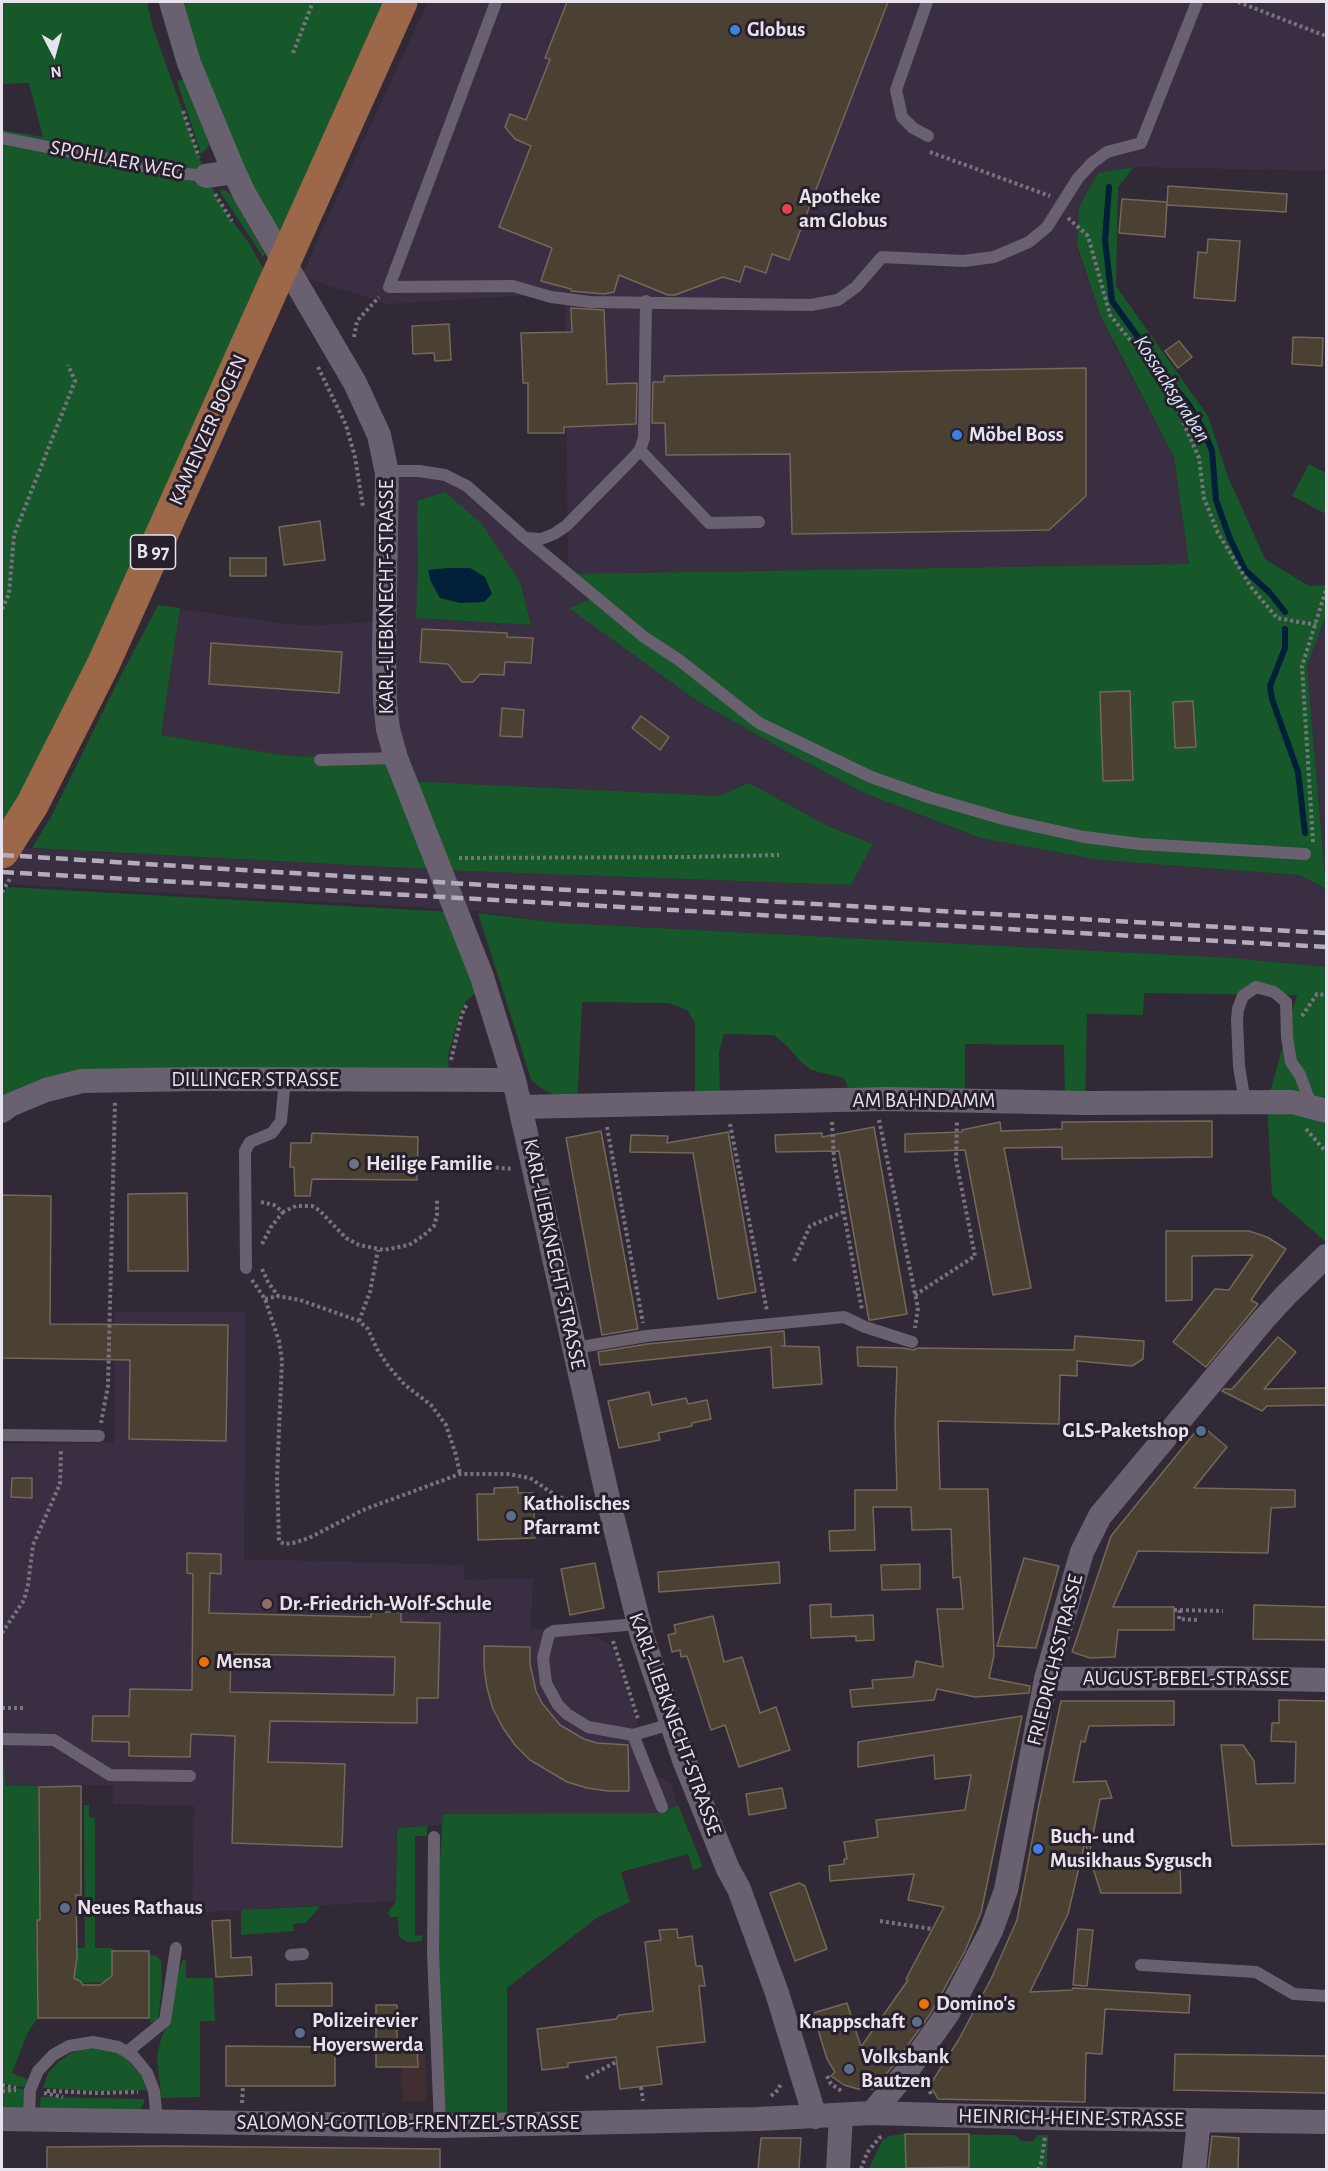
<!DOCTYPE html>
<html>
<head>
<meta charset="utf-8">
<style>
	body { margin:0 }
	#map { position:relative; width:1328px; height:2171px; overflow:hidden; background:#312936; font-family:"Alegreya Sans",sans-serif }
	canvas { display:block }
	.frame { position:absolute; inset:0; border:3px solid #e7e2eb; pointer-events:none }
	.north { position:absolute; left:24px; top:24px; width:60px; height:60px; -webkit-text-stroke:4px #271f2c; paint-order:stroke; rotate:174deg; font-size:16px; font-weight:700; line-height:24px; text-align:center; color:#e7e2eb }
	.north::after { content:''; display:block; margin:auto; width:21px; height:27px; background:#e7e2eb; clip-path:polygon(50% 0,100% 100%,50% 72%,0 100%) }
</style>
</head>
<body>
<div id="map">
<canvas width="1328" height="2171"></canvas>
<div class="frame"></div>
<div class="north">N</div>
</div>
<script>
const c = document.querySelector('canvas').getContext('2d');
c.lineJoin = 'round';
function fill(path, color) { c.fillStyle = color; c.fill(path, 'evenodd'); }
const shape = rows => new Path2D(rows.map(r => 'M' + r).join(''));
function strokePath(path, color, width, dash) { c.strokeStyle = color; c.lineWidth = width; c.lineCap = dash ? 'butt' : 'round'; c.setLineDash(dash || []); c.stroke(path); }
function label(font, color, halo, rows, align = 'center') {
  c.font = font + ' "Alegreya Sans",sans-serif'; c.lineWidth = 6; c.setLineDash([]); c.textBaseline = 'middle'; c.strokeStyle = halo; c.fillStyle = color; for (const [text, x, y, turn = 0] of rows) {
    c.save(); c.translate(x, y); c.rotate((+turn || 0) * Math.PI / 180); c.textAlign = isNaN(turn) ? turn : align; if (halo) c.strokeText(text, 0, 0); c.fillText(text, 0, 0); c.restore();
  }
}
fill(shape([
	[428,2,1326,2,1326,171,1134,167,1098,173,1079,207,1076,245,1101,317,1116,349,1174,457,1189,564,569,574,596,597,570,608,696,700,862,792,980,838,1100,860,1299,875,1326,890,1326,967,1233,958,561,923,469,910,2,884,2,847,464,871,851,885,873,845,828,826,749,783,719,796,406,781,396,758,288,756,161,735,180,609,303,626,385,621,387,473,446,475,568,574,565,304,533,295,388,304,302,277,320,234],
	[418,564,531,625,417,618],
	[1326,615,1326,887,1307,666],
	[114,1312,246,1312,244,1559,464,1565,464,1580,533,1578,531,1628,596,1637,611,1645,638,1726,656,1775,671,1783,678,1805,659,1813,443,1814,443,1825,397,1828,396,1901,192,1913,194,1806,113,1804,114,1785,6,1786,4,1765,2,1765,2,1444,114,1443]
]), '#3a2e42');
fill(shape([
	[401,2043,425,2043,426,2101,402,2101]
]), '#422e31');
fill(shape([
	[2,2,147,2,153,28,206,176,223,209,247,240,270,280,2,847,2,130,43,137,29,83,2,84],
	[171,2,383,2,275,246],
	[183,80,210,145,201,154,177,81],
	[1134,167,1118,187,1116,286,1208,416,1228,477,1265,559,1309,586,1326,585,1326,615,1307,666,1326,889,1299,875,1100,860,980,838,862,792,779,747,696,700,569,608,596,597,568,574,1189,564,1174,457,1101,317,1077,245,1079,207,1098,173],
	[219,190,225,190,231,195,265,254,263,257],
	[1309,464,1326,473,1326,514,1292,496],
	[445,492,482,524,520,582,531,625,416,618,418,564,417,501],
	[158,605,180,608,161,735,288,756,396,758,406,781,719,796,749,783,828,826,873,844,851,885,464,871,32,848,51,817,116,685],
	[7,887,452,912,483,987,467,1000,461,1011,448,1055,450,1089,88,1089,2,1112,2,895],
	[478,913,561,923,1233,958,1326,967,1326,1242,1272,1195,1267,1103,1297,995,1144,993,1143,1015,1087,1014,1085,1103,1065,1102,1064,1045,965,1044,965,1090,854,1087,848,1087,844,1078,811,1070,799,1060,788,1047,774,1035,724,1034,719,1052,720,1102,695,1103,695,1023,688,1011,669,1003,582,1002,577,1105,546,1091,537,1085,531,1079],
	[2,1765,4,1765,6,1786,38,1786,39,1896,54,1896,54,1919,36,1920,36,1948,38,1948,37,2019,28,2032,12,2073,29,2080,24,2087,2,2084],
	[84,1805,89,1805,89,1817,95,1818,95,1948,113,1948,113,1982,72,1983,72,1948,85,1948],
	[678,1805,696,1849,702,1865,700,1868,693,1870,688,1854,621,1872,630,1902,598,1917,507,1988,507,2124,441,2124,434,1953,443,1814,659,1813],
	[427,1826,427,1836,415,1836,415,1936,424,1935,421,1941,407,1942,399,1937,398,1917,390,1917,388,1913,396,1901,397,1828],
	[321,1906,305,1923,293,1924,294,1931,241,1935,241,1910],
	[150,1955,155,1955,161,1960,162,1986,158,2020,155,2022,150,2022],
	[183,1960,186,1960,186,1978,213,1978,215,2021,200,2021,200,2097,161,2098,157,2056,162,2035,170,2022,175,1980],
	[91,2047,108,2049,125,2056,143,2078,146,2090,95,2091,43,2088,48,2073,57,2063,71,2053],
	[2,2086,29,2090,29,2118,2,2118],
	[41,2097,145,2099,139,2114,39,2111],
	[903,2134,1015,2135,1021,2141,1033,2141,1038,2135,1048,2135,1047,2169,868,2170,883,2140,890,2136]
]), '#165829');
fill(shape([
	[448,568,470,568,485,577,492,594,484,602,460,603,440,598,431,582,428,570]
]), '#001f38');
strokePath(shape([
	[1109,187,1105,240,1112,301,1166,376,1189,405,1203,429,1212,451,1216,500,1230,539,1245,570,1270,593,1285,612],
	[1285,629,1285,648,1270,686,1272,699,1298,772,1305,833]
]), '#001f38', 6);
const building = shape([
	[567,2,888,2,789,260,772,254,766,273,745,266,740,282,723,277,675,295,668,295,619,275,614,292,604,294,571,291,571,289,541,281,552,248,499,227,531,146,515,139,505,127,510,114,526,120,550,59,545,58,567,2],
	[1168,186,1287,194,1286,212,1167,205,1168,186],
	[1122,199,1167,202,1165,237,1119,233,1122,199],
	[1208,239,1240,241,1235,301,1194,298,1198,252,1207,253,1208,239],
	[571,308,604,310,607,384,637,383,636,424,564,427,564,433,528,433,528,383,523,383,521,333,572,332,571,308],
	[449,324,451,360,435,361,434,353,413,354,412,326,449,324],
	[1293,337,1323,338,1322,366,1292,364,1293,337],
	[1179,341,1192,357,1178,368,1165,351,1179,341],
	[1086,368,1086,496,1049,530,792,534,790,454,666,455,665,423,652,423,653,382,664,382,664,376,1086,368],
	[320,521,325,560,284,565,279,527,320,521],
	[230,558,266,558,266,576,230,576,230,558],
	[422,629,507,633,507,637,533,638,531,663,505,662,504,675,480,674,473,682,462,682,448,664,420,662,422,629],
	[211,643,342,652,339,693,209,684,211,643],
	[1130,691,1133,780,1103,781,1100,692,1130,691],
	[1193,701,1196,747,1175,748,1173,702,1193,701],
	[502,708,524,710,522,737,500,736,502,708],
	[641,716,669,737,660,750,632,728,641,716],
	[1212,1121,1212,1157,1062,1159,1062,1147,1004,1148,1031,1288,993,1295,965,1150,905,1152,905,1134,962,1132,962,1130,1000,1122,1001,1131,1062,1129,1062,1122,1212,1121],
	[874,1127,907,1314,871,1320,869,1320,839,1151,776,1152,775,1135,822,1133,822,1137,874,1127],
	[601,1131,638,1329,602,1335,566,1138,601,1131],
	[728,1132,756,1292,718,1299,693,1153,630,1152,631,1135,668,1136,667,1143,728,1132],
	[312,1133,418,1137,417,1180,312,1179,310,1196,295,1196,294,1167,290,1167,291,1143,311,1143,312,1133],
	[187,1193,188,1271,128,1271,128,1194,187,1193],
	[2,1195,51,1196,50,1324,228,1325,226,1441,129,1439,130,1360,2,1358,2,1195],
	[1166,1231,1249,1231,1267,1237,1286,1249,1251,1300,1258,1304,1206,1367,1173,1342,1215,1289,1229,1290,1253,1255,1192,1256,1192,1300,1166,1301,1166,1231],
	[784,1331,785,1346,781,1346,819,1347,822,1384,773,1388,771,1347,600,1365,598,1352,647,1344,784,1331],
	[1075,1336,1144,1341,1143,1359,1132,1366,1077,1361,1077,1376,1060,1375,1059,1424,938,1421,940,1489,988,1489,994,1655,989,1678,1030,1686,1029,1693,975,1697,937,1689,934,1700,852,1707,850,1690,873,1688,872,1680,913,1677,916,1661,943,1667,937,1609,963,1609,960,1577,953,1578,951,1529,912,1530,911,1507,873,1507,875,1550,830,1551,829,1531,855,1530,855,1490,897,1490,895,1423,897,1367,858,1366,857,1347,903,1348,913,1350,918,1348,1074,1350,1075,1336],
	[1278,1337,1296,1352,1264,1389,1326,1388,1326,1405,1267,1406,1262,1411,1222,1391,1224,1389,1232,1389,1278,1337],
	[649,1392,652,1405,686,1398,688,1404,707,1400,711,1419,692,1423,692,1426,658,1433,660,1440,619,1448,608,1401,649,1392],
	[1201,1425,1227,1447,1194,1488,1295,1490,1295,1507,1271,1508,1268,1553,1138,1551,1113,1607,1174,1607,1174,1630,1118,1630,1115,1657,1090,1658,1072,1652,1111,1536,1201,1425],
	[12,1478,32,1478,32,1498,11,1497,12,1478],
	[518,1487,518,1493,533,1493,535,1538,478,1540,477,1494,494,1494,494,1488,518,1487],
	[187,1553,221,1554,221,1574,210,1573,209,1613,371,1617,371,1612,401,1612,401,1622,440,1623,438,1698,417,1698,417,1723,270,1721,268,1762,345,1764,342,1847,232,1843,235,1736,191,1734,190,1757,129,1756,129,1742,92,1741,93,1716,129,1716,130,1689,192,1690,193,1574,187,1573,187,1553],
	[231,1654,395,1657,394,1695,230,1692,231,1654],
	[1024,1558,1059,1566,1036,1648,997,1646,1024,1558],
	[779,1562,780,1583,659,1592,658,1572,779,1562],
	[595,1563,604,1608,570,1615,561,1569,595,1563],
	[920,1564,920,1589,882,1590,881,1565,920,1564],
	[831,1604,831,1617,873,1615,874,1640,856,1641,856,1636,811,1638,810,1605,831,1604],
	[1254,1605,1326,1607,1326,1640,1253,1639,1254,1605],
	[713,1616,724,1662,742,1657,760,1713,776,1707,790,1750,739,1767,725,1725,711,1730,687,1656,681,1657,680,1650,672,1652,668,1635,676,1633,674,1625,713,1616],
	[484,1646,530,1647,530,1664,536,1691,542,1703,560,1725,584,1739,597,1743,628,1745,629,1791,608,1791,587,1788,567,1782,530,1760,515,1745,503,1728,493,1709,487,1688,484,1667,484,1646],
	[1279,1700,1326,1701,1326,1844,1232,1846,1221,1745,1243,1745,1254,1761,1256,1784,1295,1783,1296,1742,1271,1741,1272,1723,1279,1723,1279,1700],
	[1061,1701,1174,1701,1174,1725,1089,1726,1085,1742,1081,1741,1073,1782,1106,1781,1112,1798,1100,1799,1089,1855,1085,1842,1068,1914,1030,1992,1072,1990,1073,1988,1190,1995,1189,2013,1105,2009,1102,2054,1086,2053,1085,2102,938,2099,930,2085,959,2039,991,1979,1017,1920,1039,1804,1061,1701],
	[1022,1716,981,1913,965,1951,931,2013,893,2066,873,2089,858,2089,844,2085,831,2076,835,2072,827,2059,813,2013,847,2003,861,2047,908,1980,906,1979,944,1907,908,1900,914,1874,830,1881,829,1866,844,1864,844,1859,847,1859,844,1842,878,1837,876,1820,965,1810,971,1775,935,1779,934,1755,858,1767,858,1742,1022,1716],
	[81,1786,81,1895,76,1895,77,1957,74,1978,80,1981,83,1985,100,1985,112,1976,112,1951,149,1951,149,2018,38,2018,37,1920,40,1920,39,1787,81,1786],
	[782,1788,786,1808,749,1815,746,1794,782,1788],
	[1092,1865,1180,1865,1181,1893,1101,1893,1092,1865],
	[799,1883,805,1886,827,1949,795,1961,770,1893,799,1883],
	[230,1920,231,1958,251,1957,252,1975,216,1977,212,1921,230,1920],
	[677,1929,678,1938,692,1936,696,1966,702,1966,705,1986,699,1986,705,2042,657,2047,662,2084,620,2089,616,2057,568,2063,568,2067,542,2070,537,2029,616,2019,619,2015,653,2011,645,1942,661,1940,659,1930,677,1929],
	[1078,1929,1093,1930,1087,1986,1073,1985,1078,1929],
	[332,1983,332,2006,276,2006,276,1984,332,1983],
	[376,2005,397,2005,397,2048,417,2047,418,2067,376,2067,376,2005],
	[226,2046,335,2047,335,2086,226,2086,226,2046],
	[1175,2054,1326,2056,1326,2093,1174,2090,1175,2054],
	[905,2134,969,2134,969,2167,906,2168,905,2134],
	[1212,2136,1239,2138,1238,2169,1208,2169,1212,2136],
	[761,2138,801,2138,799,2169,758,2169,761,2138],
	[164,2146,440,2149,440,2169,47,2169,47,2147,164,2146]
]);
fill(building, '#4b4132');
strokePath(building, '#736859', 1.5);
strokePath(shape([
	[1238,2,1326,36],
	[293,53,313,2],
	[183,111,199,157],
	[930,152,1050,196],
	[215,194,232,221],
	[1068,218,1088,236,1110,315,1168,387,1199,458,1204,498,1218,533,1251,587,1277,618,1316,625],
	[354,337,357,321,379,297],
	[318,367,346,425,355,457,363,507],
	[2,609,9,594,14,535,75,381,68,365],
	[1313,842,1302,666,1326,590],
	[459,858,689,857,779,855],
	[2,892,11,877],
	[1302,1016,1317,994,1326,995],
	[451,1060,462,1014,467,1004],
	[879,1120,918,1308,915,1328],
	[832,1122,834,1160,862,1310],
	[730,1124,767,1311],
	[607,1127,643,1323],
	[1306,1129,1326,1152],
	[418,1161,513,1169],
	[261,1202,274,1205,283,1212,296,1206,312,1206,319,1210,346,1238,359,1245,384,1250,409,1245,423,1236,434,1226,437,1215,437,1199],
	[262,1244,271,1227,283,1212],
	[794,1261,810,1226,843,1212],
	[262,1269,268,1282,278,1296],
	[252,1280,265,1299,279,1341,282,1361,277,1477,279,1541,284,1544,293,1543,309,1538,363,1510,460,1474,508,1474,530,1478,558,1497,587,1503],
	[915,1295,975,1256,956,1160,957,1120],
	[265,1299,278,1296,300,1300,359,1321,368,1329,377,1349,389,1367,405,1385,431,1405,446,1425,456,1455,460,1474],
	[359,1321,370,1292,378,1250],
	[101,1423,108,1386,115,1101],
	[1174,1610,1223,1611],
	[1180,1610,1179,1619,1197,1620],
	[2,1633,24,1600,28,1585,33,1545,60,1484,61,1451],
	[613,1641,638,1719],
	[2,1708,25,1708],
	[880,1921,932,1929],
	[827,2076,831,2084,843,2092],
	[586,2078,616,2062],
	[2,2085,16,2088],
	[641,2087,643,2101],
	[2,2091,16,2090],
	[47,2091,97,2093,138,2092],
	[44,2093,63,2097],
	[931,2094,928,2086,932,2077],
	[771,2096,778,2090,781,2083],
	[242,2103,243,2086],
	[861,2169,867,2153,879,2138,883,2136],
	[1038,2170,1041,2163,1045,2137]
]), '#79737e', 4, [3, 3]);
strokePath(shape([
	[496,2,389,287,513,286,551,297,590,302,811,305,838,300,856,287,882,257,964,261,994,257,1029,242,1047,227,1078,178,1092,163,1107,152,1141,143,1197,2],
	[927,2,896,90,902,117,913,128,928,136],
	[2,138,178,173,206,176],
	[640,450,709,523,759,522],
	[387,473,394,471,419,471,445,475,467,486,525,538,541,539,554,534,566,526,632,459,640,450,644,438,646,301],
	[525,538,644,637,679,660,759,723,871,777,928,797,1007,820,1084,837,1140,844,1305,854],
	[320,760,396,758],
	[1245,1103,1239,1066,1237,1020,1238,1009,1243,996,1256,987,1274,992,1286,1002,1287,1037,1291,1062,1300,1075,1309,1099,1308,1105],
	[246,1268,245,1151,250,1142,272,1133,281,1121,285,1079],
	[575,1348,646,1336,844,1317,865,1327,912,1342],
	[2,1435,99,1436],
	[638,1624,554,1631,549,1634,543,1658,546,1683,558,1705,567,1714,588,1727,633,1735,671,1724],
	[633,1735,662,1807],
	[2,1739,54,1740,110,1775,190,1776],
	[434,1837,433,1953,440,2126],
	[291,1955,303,1954],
	[1141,1965,1256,1972,1294,1994,1326,1996],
	[127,2052,165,2021,176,1948],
	[29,2119,30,2090,38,2071,53,2055,69,2046,93,2042,118,2047,127,2052,134,2057,147,2073,154,2091,156,2110,154,2121]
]), '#696070', 12);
strokePath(shape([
	[171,2,189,63,234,172,245,195,355,383,379,435,387,473,384,651,385,702,388,729,396,758,482,977,514,1080,609,1503,642,1636,684,1760,728,1869,739,1889,777,1993,815,2117],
	[206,176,234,172],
	[521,1107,885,1099,1085,1103,1292,1102,1326,1111],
	[2,1111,10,1105,46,1090,82,1081,198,1079,514,1080],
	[1046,1679,1224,1678,1326,1680],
	[872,2113,904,2075,948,2013,991,1931,1006,1890,1046,1679,1077,1569,1082,1552,1100,1516,1263,1320,1286,1295,1326,1256],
	[2,2119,440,2126,758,2119,872,2113,1046,2118,1326,2122],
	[838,2170,841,2115],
	[1194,2170,1199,2120]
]), '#696070', 24);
strokePath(shape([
	[2,852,32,805,103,665,401,2]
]), '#9c6849', 33);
strokePath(shape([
	[2,855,517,887,1326,933],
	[2,872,1326,947]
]), '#b3adb7', 4.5, [12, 6]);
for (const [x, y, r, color] of [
	[735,30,6,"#3f7fe0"],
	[787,209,6,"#e0444e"],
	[957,435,6,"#3f7fe0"],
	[354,1164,6,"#6b7280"],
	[1201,1431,6,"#5c6f8a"],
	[511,1516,6,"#5c6f8a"],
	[267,1604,6,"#8d6e63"],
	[204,1662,6,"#e8710a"],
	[1038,1849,6,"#3f7fe0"],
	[65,1908,6,"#5c6f8a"],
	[924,2004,6,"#e8710a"],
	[917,2022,6,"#5c6f8a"],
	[300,2033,6,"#5c6f8a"],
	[849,2069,6,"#5c6f8a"]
]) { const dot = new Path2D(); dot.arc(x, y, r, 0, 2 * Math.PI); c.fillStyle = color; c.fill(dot); strokePath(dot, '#271f2c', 2); }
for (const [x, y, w] of [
	[153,552,45]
]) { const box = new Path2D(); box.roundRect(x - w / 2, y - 17, w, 34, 4.5); c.fillStyle = '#271f2c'; c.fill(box); strokePath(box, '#e7e2eb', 1.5); }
label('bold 20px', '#e7e2eb', null, [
	["B 97",153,552]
]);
label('bold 21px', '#e7e2eb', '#271f2c', [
	["Globus",747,30],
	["Apotheke",799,197],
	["am Globus",799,221],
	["Möbel Boss",969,435],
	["Heilige Familie",366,1164],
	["GLS-Paketshop",1189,1431,"right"],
	["Katholisches",523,1504],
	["Pfarramt",523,1528],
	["Dr.-Friedrich-Wolf-Schule",279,1604],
	["Mensa",216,1662],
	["Buch- und",1050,1837],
	["Musikhaus Sygusch",1050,1861],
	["Neues Rathaus",77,1908],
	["Domino's",936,2004],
	["Polizeirevier",312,2021],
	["Hoyerswerda",312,2045],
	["Knappschaft",905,2022,"right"],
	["Volksbank",861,2057],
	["Bautzen",861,2081]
], 'left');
label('21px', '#e7e2eb', '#271f2c', [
	["SPOHLAER WEG",117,160,11],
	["KAMENZER BOGEN",208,430,-66],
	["KARL-LIEBKNECHT-STRASSE",387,597,-90],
	["DILLINGER STRASSE",255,1080],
	["AM BAHNDAMM",924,1101],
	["KARL-LIEBKNECHT-STRASSE",554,1254,78],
	["FRIEDRICHSSTRASSE",1055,1660,-76],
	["AUGUST-BEBEL-STRASSE",1186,1679],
	["KARL-LIEBKNECHT-STRASSE",675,1724,70],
	["HEINRICH-HEINE-STRASSE",1071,2118,1],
	["SALOMON-GOTTLOB-FRENTZEL-STRASSE",408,2123]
]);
label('italic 22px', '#d6e5f4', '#271f2c', [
	["Kossacksgraben",1172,389,57]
]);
</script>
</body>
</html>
